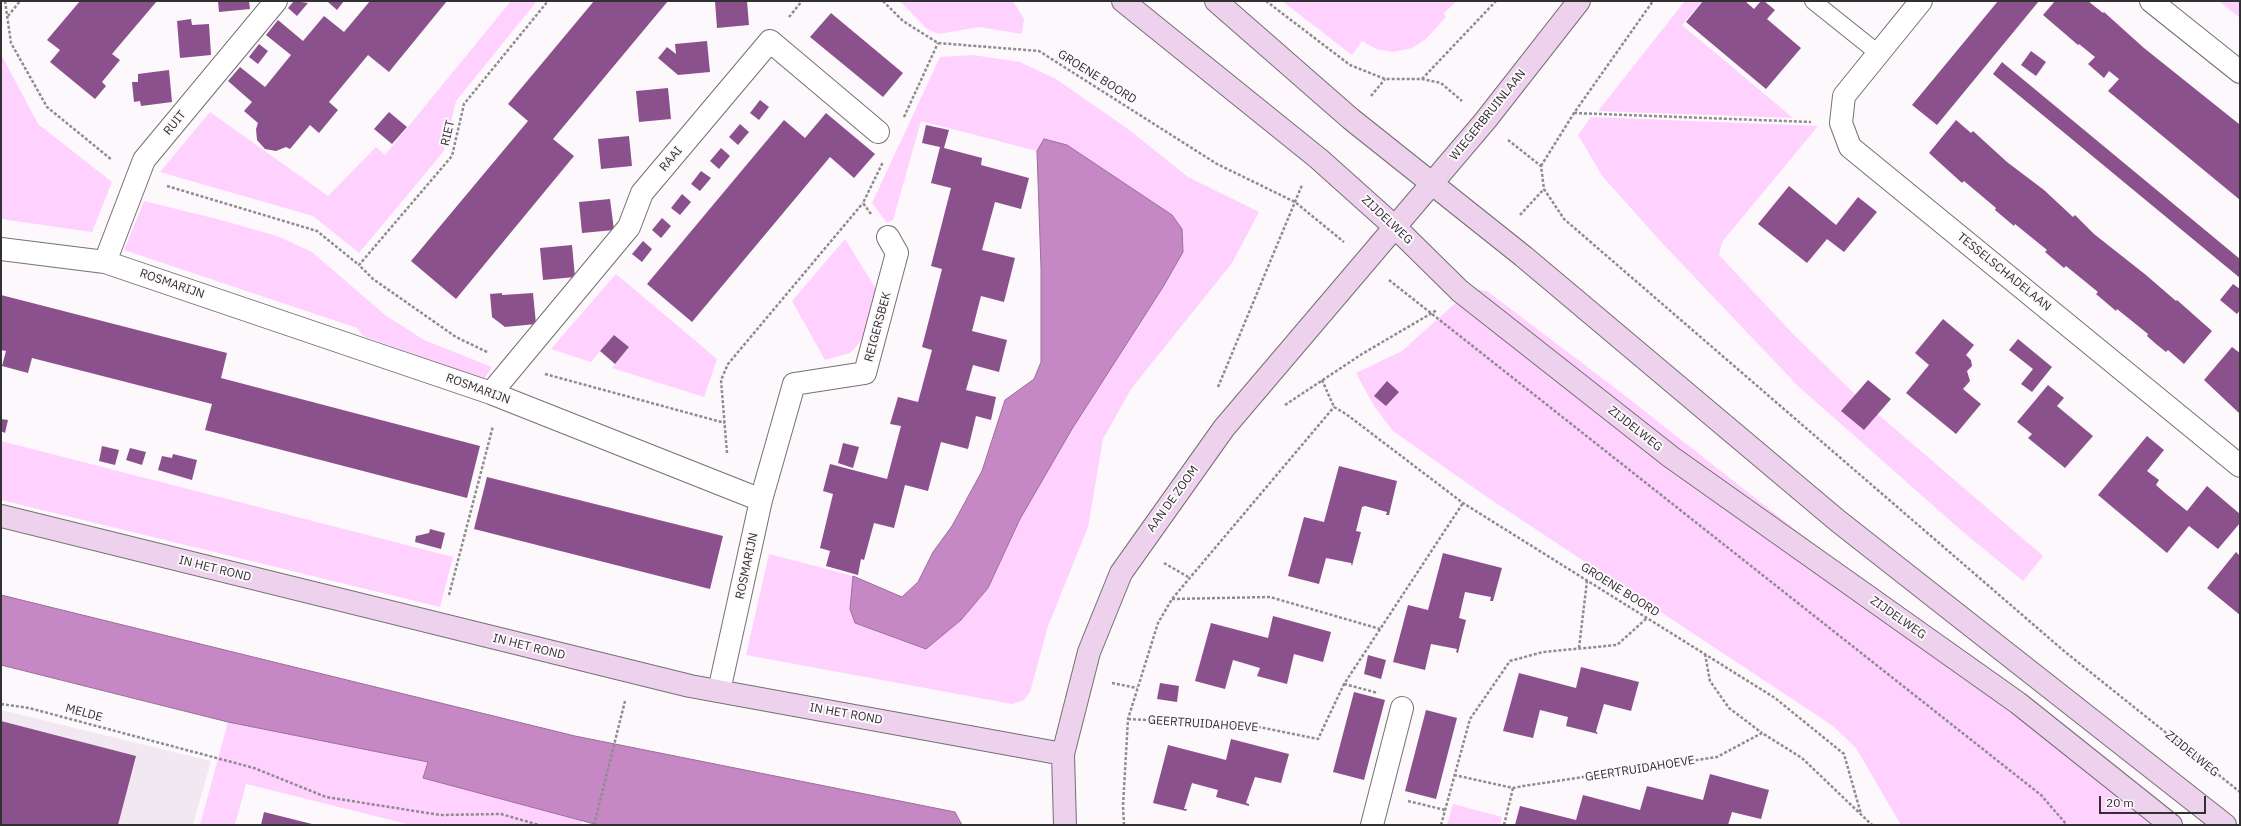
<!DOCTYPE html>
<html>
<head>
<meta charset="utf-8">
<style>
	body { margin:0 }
	#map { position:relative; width:2241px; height:826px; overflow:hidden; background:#fcf8fc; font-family:"IBM Plex Sans",sans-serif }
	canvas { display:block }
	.frame { position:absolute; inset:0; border:2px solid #323132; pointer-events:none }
	.scale { position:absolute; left:2099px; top:796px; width:107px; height:18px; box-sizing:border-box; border:2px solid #323132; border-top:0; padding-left:5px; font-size:12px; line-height:14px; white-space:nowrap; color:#323132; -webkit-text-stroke:3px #fcf8fc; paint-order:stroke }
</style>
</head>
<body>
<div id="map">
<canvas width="2241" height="826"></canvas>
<div class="frame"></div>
<div class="scale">20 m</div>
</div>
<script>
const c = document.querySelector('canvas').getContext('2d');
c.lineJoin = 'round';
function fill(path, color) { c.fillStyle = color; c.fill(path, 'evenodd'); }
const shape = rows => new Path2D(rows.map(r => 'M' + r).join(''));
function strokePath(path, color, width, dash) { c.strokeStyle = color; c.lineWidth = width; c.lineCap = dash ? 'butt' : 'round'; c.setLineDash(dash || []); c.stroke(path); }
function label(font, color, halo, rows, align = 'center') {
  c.font = font + ' "IBM Plex Sans",sans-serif'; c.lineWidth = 4; c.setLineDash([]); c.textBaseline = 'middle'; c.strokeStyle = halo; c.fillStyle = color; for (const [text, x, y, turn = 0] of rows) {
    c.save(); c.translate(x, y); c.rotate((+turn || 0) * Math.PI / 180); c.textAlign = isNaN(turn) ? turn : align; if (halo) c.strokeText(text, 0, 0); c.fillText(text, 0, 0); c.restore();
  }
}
fill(shape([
	[1,710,211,761,193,825,1,825]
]), '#f2e8f1');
fill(shape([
	[511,1,537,1,456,101,444,151,359,253,313,216,160,172,210,112,328,196,376,147,385,155],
	[900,1,1013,1,1024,19,1022,34,979,27,938,34,926,28],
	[1282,1,1457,1,1444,13,1446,17,1426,39,1412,48,1393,52,1376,49,1362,41,1352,55],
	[1685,1,1702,1,1682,25,1793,118,1598,111],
	[2219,1,2240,1,2240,18],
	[1,54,38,124,112,182,92,232,1,219],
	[973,55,1020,62,1056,79,1128,129,1188,177,1259,212,1232,263,1131,389,1103,439,1088,527,1048,626,1030,692,1024,700,1012,704,746,655,769,554,853,576,850,609,855,623,926,649,961,620,988,588,1020,519,1072,429,1163,287,1044,139,1037,151,921,121,893,220,887,223,872,203,940,57],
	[1591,117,1818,126,1722,242,1719,255,1794,335,1859,398,2043,556,2023,581,1963,532,1798,386,1663,244,1603,177,1578,135],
	[144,201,217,219,277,236,312,252,385,315,424,340,492,367,484,379,363,336,357,328,124,250],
	[845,239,876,289,875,301,863,337,856,347,850,353,825,360,792,301],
	[616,274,717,359,704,397,612,368,629,347,614,335,591,362,551,349],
	[1471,289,1487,291,1619,391,2007,696,2161,825,1901,825,1856,748,1833,726,1484,495,1393,431,1374,406,1356,373,1402,351],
	[1,441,453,557,440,607,1,500],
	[228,722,428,762,423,778,582,821,581,825,411,825,246,784,235,825,200,825],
	[1453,804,1502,817,1500,825,1447,825]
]), '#ffd1fe');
const water = shape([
	[1044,139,1067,145,1172,215,1182,229,1183,252,1163,287,1072,429,1020,519,988,588,961,620,926,649,855,623,850,609,853,576,902,597,918,582,933,552,952,526,982,471,1005,400,1034,379,1041,362,1041,268,1037,151,1044,139],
	[1,595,575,736,955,812,962,825,598,825,423,778,428,762,228,722,1,665,1,595]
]);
fill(water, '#c688c5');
strokePath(water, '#9a6e99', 1);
fill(shape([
	[80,1,157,1,112,54,120,60,102,82,106,86,95,99,50,62,60,50,47,40],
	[218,1,249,1,250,9,219,12],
	[294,1,308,3,297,16,288,8],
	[329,1,344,1,337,10,328,2],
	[370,1,447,1,389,72,368,55,329,102,338,110,319,133,310,125,290,149,286,147,276,151,265,149,257,140,256,129,258,123,244,111,252,102,228,81,240,67,265,87,291,55,266,35,278,20,303,41,324,16,344,32],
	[594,1,668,1,553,139,574,156,456,299,411,261,528,121,508,104],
	[715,1,747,1,749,25,717,28],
	[1703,1,1745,1,1754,9,1761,1,1764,1,1775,10,1767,19,1801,48,1766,89,1686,22],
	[1998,1,2039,1,1937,125,1912,105],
	[2055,1,2088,1,2103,13,2104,12,2144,48,2239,124,2240,200,2108,91,2119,79,2109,71,2104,78,2088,64,2095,57,2079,44,2078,45,2043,15],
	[831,13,903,73,883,97,810,37],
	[191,19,192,25,209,24,211,55,180,58,177,21],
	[707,41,710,72,678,75,658,58,667,47,676,54,675,44],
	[259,44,268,51,258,64,249,57],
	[2031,51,2046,62,2036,76,2021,65],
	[2002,62,2240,259,2240,278,1993,74],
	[169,70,172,102,141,106,140,101,134,102,132,82,138,82,138,74],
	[668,88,671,119,639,122,636,91],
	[760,100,769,107,759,120,750,113],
	[389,112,407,127,392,144,374,129],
	[826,113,875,154,854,178,830,157,692,322,647,284,784,120,805,138],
	[1956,120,1971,133,1973,131,2007,162,2044,190,2073,217,2075,215,2094,234,2146,275,2176,301,2177,300,2212,331,2184,364,2168,350,2166,352,2156,344,2147,336,2148,334,2117,309,2116,311,2096,294,2098,292,2066,266,2064,268,2045,252,2047,250,2015,224,2014,226,1995,210,1996,208,1964,181,1962,183,1929,153],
	[740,124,749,132,738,145,729,137],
	[926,125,949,130,944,148,982,158,981,165,1029,178,1021,209,995,202,982,250,1015,258,1004,302,981,296,972,331,1007,340,999,372,973,365,966,390,996,397,991,420,976,416,968,449,941,442,928,491,905,485,894,528,874,523,864,560,861,559,858,575,826,566,830,551,820,548,833,494,823,491,830,464,887,479,901,426,890,424,898,397,918,402,932,350,922,347,942,269,931,266,951,188,931,183,940,147,922,143],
	[629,136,632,166,601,169,598,139],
	[721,148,730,156,719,169,710,161],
	[701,171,711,178,700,191,691,184],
	[1789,186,1836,225,1858,197,1877,212,1844,252,1827,239,1807,263,1758,224],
	[682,194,691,202,680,215,671,208],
	[610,199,614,230,582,233,579,202],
	[662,218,671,226,661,238,652,230],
	[643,241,652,249,642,262,632,254],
	[572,245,575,277,543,280,540,248],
	[2233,284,2240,289,2240,310,2237,314,2220,300],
	[502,293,502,295,533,293,536,324,505,327,492,317,490,294],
	[1,295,227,353,221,378,480,446,467,498,205,430,212,404,32,358,28,373,2,366,6,351,1,350],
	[1943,319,1974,345,1966,355,1971,360,1972,366,1967,371,1970,381,1963,389,1981,404,1956,434,1906,393,1929,365,1915,353],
	[614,335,629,347,615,364,600,351],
	[2018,339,2052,367,2032,392,2021,384,2033,369,2009,350],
	[2232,347,2240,353,2239,413,2204,380],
	[1868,380,1891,399,1864,430,1841,411],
	[1387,381,1399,392,1386,406,1374,396],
	[2048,385,2064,398,2057,406,2093,436,2065,468,2028,438,2032,434,2017,422],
	[1,419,8,420,5,433,1,431],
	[2147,436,2164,450,2147,471,2159,480,2156,485,2165,493,2187,511,2207,486,2240,514,2240,523,2218,549,2189,526,2167,553,2098,495],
	[843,443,859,447,853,468,838,463],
	[102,446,119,450,115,465,99,461],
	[130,448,146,452,142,465,126,460],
	[173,454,197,460,192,480,158,470,162,456,172,458],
	[1339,466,1397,481,1389,515,1386,515,1387,512,1365,506,1362,507,1356,531,1361,532,1352,566,1351,563,1326,558,1319,584,1288,576,1304,517,1324,522],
	[487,477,723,536,710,589,474,529],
	[430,529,445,533,441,549,415,542,416,536,429,533],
	[2236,552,2240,556,2240,615,2207,588],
	[1443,553,1502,568,1493,601,1490,601,1491,597,1465,592,1459,618,1466,620,1458,653,1456,652,1457,649,1431,644,1425,670,1393,662,1408,605,1428,610],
	[1273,616,1331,632,1323,662,1294,654,1287,684,1257,676,1260,668,1233,660,1225,689,1195,681,1211,623,1268,638],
	[1368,655,1386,660,1381,679,1364,674],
	[1581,667,1639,682,1631,711,1604,704,1596,731,1598,734,1566,726,1568,717,1540,710,1533,738,1503,731,1519,673,1576,688],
	[1160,683,1179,686,1177,702,1157,699],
	[1354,692,1385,700,1364,780,1333,772],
	[1426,710,1457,718,1436,799,1405,791],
	[1,721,136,756,118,825,1,825],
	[1231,739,1289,754,1281,783,1255,777,1246,803,1249,804,1249,806,1216,797,1218,790,1192,783,1184,809,1187,809,1186,811,1153,803,1168,745,1226,760],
	[1710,774,1769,790,1761,819,1732,812,1728,825,1515,825,1520,806,1576,820,1583,795,1640,810,1647,786,1703,800],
	[264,812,312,824,312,825,261,825]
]), '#8b518c');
const lane = shape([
	[1813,1,1878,53]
]);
const street = shape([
	[1921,1,1844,96,1841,123,1850,147,2240,466],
	[2151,1,2240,72],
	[1,249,105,262,491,393,761,500,719,691],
	[105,262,144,160,276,1],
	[491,393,629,227,642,193,770,41,878,132],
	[761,500,794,384,865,373,897,253,888,237],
	[1372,825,1402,708]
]);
const secondary = shape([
	[1123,1,1319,159,1396,228,1460,291,1671,457,2018,703,2171,825],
	[1216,1,1351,119,1523,256,1838,521,2225,825],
	[1,516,690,686,1063,754],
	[1065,825,1063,754,1089,652,1121,573,1224,428,1485,121,1579,1]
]);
strokePath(lane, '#747073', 18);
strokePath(street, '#747073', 24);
strokePath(secondary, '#747073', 24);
strokePath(shape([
	[5,1,11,43,47,107,112,160],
	[883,1,903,21,938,43,1039,51,1217,164,1295,202,1344,242],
	[1266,1,1350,65,1385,79,1422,79,1441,83,1462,101],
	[8,16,20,1],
	[789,17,802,1],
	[1422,79,1496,1],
	[1371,96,1385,79],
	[1574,113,1811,122],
	[904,117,938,43],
	[1508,140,1541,166,1544,189,1564,219,2064,651,2240,792],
	[1541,166,1574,113,1653,1],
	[167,186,317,231,359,265],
	[871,214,863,203,883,162],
	[1520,215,1544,189],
	[1389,280,2041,795,2067,825],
	[487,352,456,337,373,279,359,265,452,156,464,104,548,1],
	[545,374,725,423],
	[1322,380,1334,407],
	[1218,387,1302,185],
	[1285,405,1362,354,1437,310],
	[1334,407,1346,414,1463,503,1775,698,1844,754,1861,814],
	[727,453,721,380,728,364,863,203],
	[1164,563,1190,578],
	[449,595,493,426],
	[1172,599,1270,597,1380,629],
	[1579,648,1587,581],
	[1705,654,1710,681,1729,708,1762,733],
	[1112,683,1137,688],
	[1344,684,1378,693],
	[1,704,29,708,254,768,326,797,440,815,501,814,539,825],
	[1128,719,1249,725,1318,739,1344,684,1463,503],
	[1454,775,1513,788,1523,786,1717,757,1762,733,1802,758,1872,825],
	[1408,801,1445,810],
	[594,825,625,701],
	[1124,825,1123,806,1128,719,1158,623,1172,599,1334,407],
	[1441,825,1470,719,1510,661,1543,652,1617,645,1647,618],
	[1504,825,1513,788]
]), '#8e8c8e', 2.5, [3, 2]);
strokePath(lane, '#fff', 16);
strokePath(street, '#fff', 22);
strokePath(secondary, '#edd1ed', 22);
label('12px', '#323132', '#fcf8fc', [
	["GROENE BOORD",1097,77,32],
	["WIEGERBRUINLAAN",1488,115,-51],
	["RUIT",175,123,-51],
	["RIET",448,133,-77],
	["RAAI",671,159,-50],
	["ZIJDELWEG",1387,220,43],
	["TESSELSCHADELAAN",2004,272,39],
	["ROSMARIJN",172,284,19],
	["REIGERSBEK",878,327,-75],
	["ROSMARIJN",478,389,20],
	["ZIJDELWEG",1635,429,38],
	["AAN DE ZOOM",1173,499,-54],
	["ROSMARIJN",747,566,-78],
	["IN HET ROND",215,569,14],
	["GROENE BOORD",1620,590,32],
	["ZIJDELWEG",1898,618,35],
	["IN HET ROND",529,647,14],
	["MELDE",84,713,15],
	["IN HET ROND",846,714,10],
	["GEERTRUIDAHOEVE",1203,724,4],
	["ZIJDELWEG",2192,754,39],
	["GEERTRUIDAHOEVE",1640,769,-9]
]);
</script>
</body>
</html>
